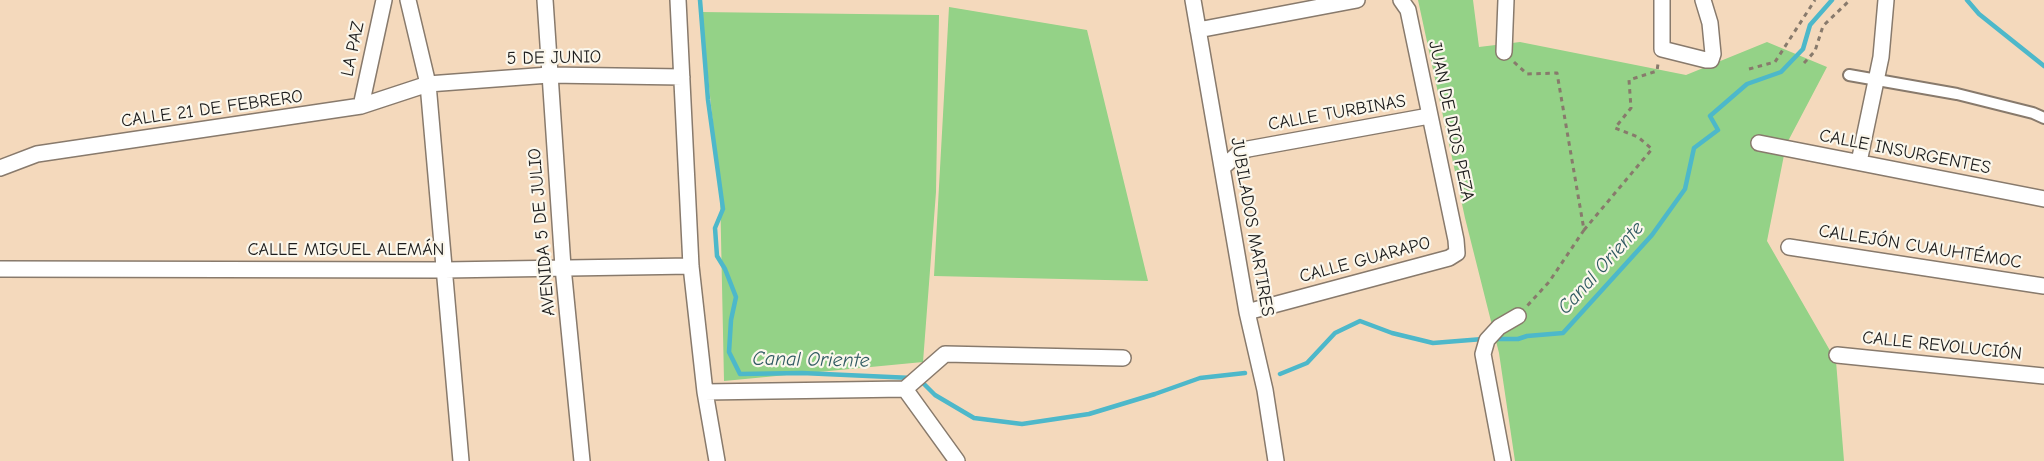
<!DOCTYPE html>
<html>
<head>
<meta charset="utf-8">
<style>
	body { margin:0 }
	canvas { display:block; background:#f4d9bc }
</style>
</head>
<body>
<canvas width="2044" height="461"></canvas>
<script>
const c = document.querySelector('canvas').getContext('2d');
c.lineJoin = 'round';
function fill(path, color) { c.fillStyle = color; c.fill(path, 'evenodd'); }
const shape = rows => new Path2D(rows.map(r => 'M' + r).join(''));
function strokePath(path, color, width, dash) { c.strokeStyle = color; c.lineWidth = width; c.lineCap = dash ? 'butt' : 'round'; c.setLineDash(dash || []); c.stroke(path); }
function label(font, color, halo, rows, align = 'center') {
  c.font = font + ' "Comic Neue",sans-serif'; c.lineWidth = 4.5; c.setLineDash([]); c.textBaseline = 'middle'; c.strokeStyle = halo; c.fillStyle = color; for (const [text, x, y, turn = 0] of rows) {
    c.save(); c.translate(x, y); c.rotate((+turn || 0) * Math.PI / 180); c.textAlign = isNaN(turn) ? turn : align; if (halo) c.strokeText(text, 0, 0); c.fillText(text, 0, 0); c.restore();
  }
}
fill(shape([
	[1418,0,1473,0,1479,47,1520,42,1686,75,1767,42,1827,67,1786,145,1767,241,1836,361,1844,461,1515,461,1499,353,1465,218],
	[949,7,1087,30,1148,281,934,276],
	[701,12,939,15,936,192,923,362,724,381,720,189]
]), '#94d287');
strokePath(shape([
	[700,0,708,100,723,209,715,228,717,256,725,269,736,297,731,320,729,352,740,374,802,373,912,378],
	[1967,0,1979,14,2044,66],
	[1494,339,1518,339,1527,336,1563,333,1652,235,1685,189,1694,148,1718,130,1710,116,1747,84,1781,72,1803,49,1810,25,1832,0],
	[1280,374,1307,363,1335,333,1360,321,1392,333,1433,343,1483,339],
	[919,379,935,395,974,418,1022,424,1089,414,1155,394,1200,378,1245,373]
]), '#4db8ca', 4.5);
const pedestrian = shape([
	[1849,75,1957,94,2033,113,2044,118]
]);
const minor = shape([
	[408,0,428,84,461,461],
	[545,0,563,267,582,461],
	[678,0,691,266,705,392,717,461],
	[1193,0,1247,312,1265,390,1276,461],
	[1662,0,1662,49,1706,60,1711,60,1713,54,1710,23,1703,0],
	[1198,30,1357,0],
	[1504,52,1506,0],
	[361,106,384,0],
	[1759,143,2044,199],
	[1859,162,1881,57,1886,0],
	[0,168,37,154,361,106,428,84,549,75,682,77],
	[1222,168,1239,153,1248,149,1429,116],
	[1789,247,2044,286],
	[0,269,445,270,691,266],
	[1247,312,1449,258,1457,253,1456,240,1408,10,1401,0],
	[1837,355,2044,376],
	[905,389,945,354,1123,358],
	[905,389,957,461],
	[705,392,905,389],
	[1503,461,1483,354,1487,340,1499,327,1518,316]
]);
strokePath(pedestrian, '#887a6c', 14);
strokePath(minor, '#887a6c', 18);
strokePath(shape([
	[1514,62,1527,74,1557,73,1584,230,1549,282,1527,306],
	[1804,63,1815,51,1823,26,1850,0],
	[1749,69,1775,62,1815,0],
	[1584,230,1652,149,1638,137,1615,128,1631,108,1629,80,1657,71,1658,64]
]), '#887a6c', 3, [4.5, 4.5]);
strokePath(pedestrian, '#fff', 10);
strokePath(minor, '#fff', 15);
label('18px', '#1c1c1c', '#fbf7ec', [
	["LA PAZ",353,49,-78],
	["5 DE JUNIO",554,58,-1],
	["CALLE 21 DE FEBRERO",212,109,-8],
	["CALLE TURBINAS",1337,113,-10],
	["JUAN DE DIOS PEZA",1451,121,78],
	["CALLE INSURGENTES",1905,152,11],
	["JUBILADOS MARTIRES",1252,227,80],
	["AVENIDA 5 DE JULIO",542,232,-95],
	["CALLEJÓN CUAUHTÉMOC",1920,247,9],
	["CALLE MIGUEL ALEMÁN",346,250],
	["CALLE GUARAPO",1365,260,-15],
	["CALLE REVOLUCIÓN",1942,346,6]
]);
label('italic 20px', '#305a62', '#fbf7ec', [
	["Canal Oriente",1601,268,-48],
	["Canal Oriente",811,360,1]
]);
</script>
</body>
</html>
